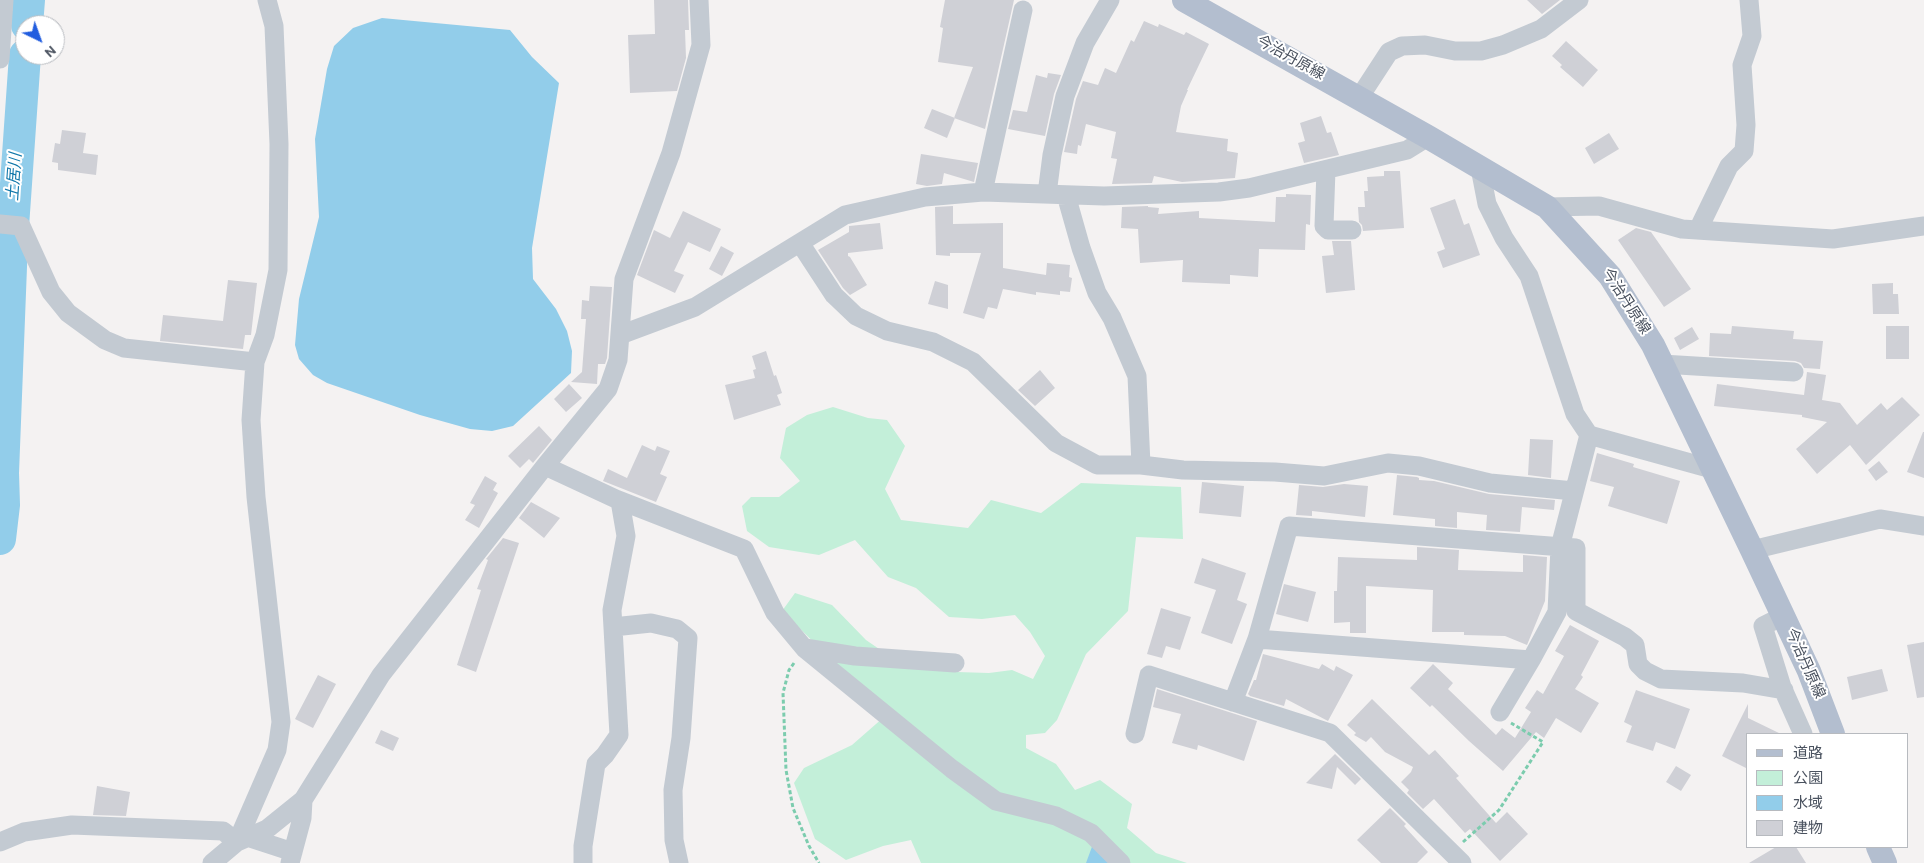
<!DOCTYPE html>
<html>
<head>
<meta charset="utf-8">
<style>
	body { margin:0 }
	#map { position:relative; width:1924px; height:863px; overflow:hidden; background:#f4f2f2; font-family:Overpass,"Noto Sans JP",sans-serif }
	canvas { display:block }
	.legend { position:absolute; left:1746px; top:733px; width:162px; height:115px; box-sizing:border-box; background:#fff; border:1px solid #b7babf; margin:0; padding:6px 9px; list-style:none; font-size:15px; color:#4a525f }
	.legend li { display:flex; align-items:center; gap:10px; height:25px }
	.legend b { width:25px; border:1px solid #b7babf }
	.north { position:absolute; left:15px; top:15px; width:50px; height:50px; box-sizing:border-box; background:#fff; border:1px solid #b7babf; border-radius:50%; rotate:138deg; font-size:14px; font-weight:700; line-height:20px; text-align:center; color:#4a525f }
	.north::after { content:''; display:block; margin:auto; width:18px; height:22px; background:#215ddf; clip-path:polygon(50% 0,100% 100%,50% 72%,0 100%) }
</style>
</head>
<body>
<div id="map">
<canvas width="1924" height="863"></canvas>
<ul class="legend">
<li><b style="height:6px;background:#b3becf"></b>道路</li>
<li><b style="height:14px;background:#c3efd9"></b>公園</li>
<li><b style="height:14px;background:#92cdea"></b>水域</li>
<li><b style="height:14px;background:#cfd0d6"></b>建物</li>
</ul>
<div class="north">N</div>
</div>
<script>
const c = document.querySelector('canvas').getContext('2d');
c.lineJoin = 'round';
function fill(path, color) { c.fillStyle = color; c.fill(path, 'evenodd'); }
const shape = rows => new Path2D(rows.map(r => 'M' + r).join(''));
function strokePath(path, color, width, dash) { c.strokeStyle = color; c.lineWidth = width; c.lineCap = dash ? 'butt' : 'round'; c.setLineDash(dash || []); c.stroke(path); }
function label(font, color, halo, rows, align = 'center') {
  c.font = font + ' Overpass,"Noto Sans JP",sans-serif'; c.lineWidth = 4; c.setLineDash([]); c.textBaseline = 'middle'; c.strokeStyle = halo; c.fillStyle = color; for (const [text, x, y, turn = 0] of rows) {
    c.save(); c.translate(x, y); c.rotate((+turn || 0) * Math.PI / 180); c.textAlign = isNaN(turn) ? turn : align; if (halo) c.strokeText(text, 0, 0); c.fillText(text, 0, 0); c.restore();
  }
}
fill(shape([
	[833,407,868,418,887,420,905,446,885,489,901,520,968,528,991,500,1041,513,1081,483,1181,487,1183,539,1136,537,1128,611,1086,654,1057,720,1045,733,1026,735,1026,748,1056,764,1075,790,1100,780,1132,804,1127,828,1156,853,1187,863,921,863,911,840,883,846,846,860,815,839,794,783,804,768,852,745,892,710,845,673,782,611,795,593,832,605,866,640,901,664,957,672,989,673,1012,670,1033,679,1045,656,1030,632,1015,615,982,619,949,617,916,588,888,577,855,540,819,555,769,547,747,531,742,506,751,497,779,497,800,481,780,458,786,428,807,415]
]), '#c3efd9');
fill(shape([
	[382,18,510,30,532,57,559,83,532,248,533,279,556,309,567,331,572,351,571,373,513,426,492,431,470,429,420,415,327,383,313,375,299,359,295,345,299,299,319,217,315,139,327,69,334,46,353,28],
	[1093,844,1110,863,1086,863]
]), '#92cdea');
strokePath(shape([
	[27,25,29,0],
	[0,539,4,505,3,473,12,241,25,55]
]), '#92cdea', 32);
fill(shape([
	[654,0,688,0,689,30,685,30,686,58,677,91,630,93,628,35,655,34],
	[945,0,1014,0,985,129,954,118,973,67,938,62,943,28,940,27],
	[1527,0,1560,0,1542,14],
	[1144,21,1158,27,1159,24,1184,35,1186,32,1209,44,1187,90,1188,90,1181,106,1176,132,1228,139,1227,151,1238,153,1235,178,1182,182,1154,176,1152,183,1112,184,1117,159,1111,158,1116,132,1086,124,1081,146,1078,145,1077,154,1064,152,1076,99,1083,81,1098,85,1105,68,1116,73,1131,40,1134,42],
	[1566,41,1598,70,1583,87,1560,67,1562,65,1552,56],
	[1048,73,1061,75,1054,94,1045,136,1008,129,1013,110,1027,112,1036,75,1047,78],
	[932,109,955,118,947,138,924,128],
	[1321,116,1327,133,1331,132,1339,155,1304,163,1298,143,1305,141,1300,123],
	[62,130,86,133,83,153,98,155,96,175,58,170,58,163,52,162,55,143,60,144],
	[1609,133,1619,149,1594,164,1585,148],
	[921,154,978,163,974,182,944,173,942,184,927,186,916,184],
	[1384,171,1400,171,1404,228,1363,231,1362,225,1359,222,1358,207,1365,207,1364,191,1368,191,1367,177,1384,176],
	[1286,194,1311,195,1310,225,1306,224,1305,250,1259,249,1258,277,1230,275,1230,284,1182,282,1183,260,1140,263,1138,229,1121,228,1122,207,1148,206,1148,207,1159,208,1158,214,1199,211,1199,218,1275,222,1276,197,1286,197],
	[1455,199,1464,225,1469,223,1480,255,1443,268,1437,252,1445,249,1430,208],
	[953,206,953,224,1003,223,1003,268,1046,275,1047,263,1070,265,1069,277,1072,278,1070,292,1060,291,1060,295,1036,292,1036,295,1003,289,997,309,988,307,984,319,963,313,981,253,950,253,950,256,936,255,935,207],
	[683,211,721,229,710,252,688,242,674,271,684,275,675,293,637,275,654,230,670,238],
	[880,223,883,249,848,253,848,256,850,257,867,285,850,295,843,288,818,250,849,232,849,226],
	[1636,228,1651,232,1691,289,1664,307,1618,240],
	[1332,241,1351,241,1355,290,1326,293,1322,256,1334,255],
	[721,246,734,253,722,276,709,269],
	[228,280,257,283,251,335,245,335,243,349,160,341,163,315,223,321],
	[935,281,948,285,948,309,928,304],
	[1893,283,1893,294,1898,294,1899,314,1873,314,1872,284],
	[590,286,612,287,607,358,605,364,598,364,597,384,571,382,582,372,586,319,581,319,582,300,589,301],
	[1732,326,1794,331,1793,339,1823,341,1820,369,1804,368,1801,363,1795,361,1709,356,1710,333,1731,334],
	[1886,326,1909,326,1909,359,1886,359],
	[1692,327,1699,339,1680,350,1674,338],
	[766,351,774,376,776,375,782,393,777,395,781,405,734,420,725,385,755,378,753,370,756,369,752,356],
	[1040,370,1055,388,1035,406,1018,390],
	[1807,372,1826,375,1822,400,1840,403,1857,425,1881,403,1887,410,1902,397,1920,415,1866,465,1850,445,1817,474,1796,449,1827,422,1802,417,1802,415,1714,406,1717,384,1804,395],
	[569,384,582,398,566,412,554,399],
	[539,426,552,440,533,463,529,459,520,468,508,456],
	[1923,432,1924,432,1924,478,1907,472],
	[1530,439,1553,440,1551,478,1528,475],
	[642,445,655,451,657,446,670,451,660,474,667,477,656,502,603,481,608,469,627,478],
	[1597,453,1634,464,1633,467,1680,481,1667,524,1608,506,1614,487,1590,481],
	[1879,461,1888,472,1876,481,1868,470],
	[1397,475,1417,477,1419,478,1419,480,1434,481,1489,494,1555,500,1554,510,1522,507,1520,532,1486,530,1487,515,1457,512,1457,528,1435,526,1435,519,1393,515],
	[485,476,497,483,493,490,498,493,479,528,465,520,475,505,470,503],
	[1202,482,1244,486,1241,517,1199,513],
	[1344,484,1368,486,1365,517,1312,511,1312,516,1296,515,1299,485,1323,487],
	[531,502,560,518,544,538,519,518],
	[503,538,519,543,476,672,457,665,481,590,477,589,488,560,486,559],
	[1417,547,1459,550,1458,570,1523,572,1523,555,1547,557,1545,601,1527,645,1505,636,1464,635,1464,632,1432,632,1433,590,1366,586,1366,633,1350,633,1350,622,1334,623,1334,591,1337,591,1338,557,1417,560],
	[1202,558,1246,573,1237,600,1247,604,1232,644,1201,633,1216,590,1194,583],
	[1284,584,1316,592,1308,622,1276,614],
	[1161,608,1191,617,1180,650,1166,646,1162,658,1147,654],
	[1570,625,1599,641,1581,675,1583,677,1575,689,1599,703,1581,733,1556,718,1544,738,1536,732,1503,771,1469,741,1432,705,1430,707,1410,688,1433,664,1453,683,1448,689,1496,735,1502,728,1515,738,1531,712,1525,708,1537,690,1543,694,1564,656,1555,651],
	[1924,642,1924,697,1917,698,1907,645],
	[1263,654,1319,669,1322,664,1334,671,1336,666,1353,675,1328,721,1286,699,1284,706,1250,696,1248,694,1254,680,1256,680],
	[1882,669,1888,691,1852,700,1847,677],
	[318,675,336,684,313,728,295,719],
	[1157,689,1257,721,1244,761,1198,745,1197,750,1172,743,1181,714,1153,707],
	[1636,690,1690,709,1675,749,1656,742,1653,751,1626,742,1632,726,1624,722],
	[1372,699,1429,755,1435,750,1459,776,1456,778,1496,823,1507,812,1528,834,1500,861,1470,829,1465,833,1434,799,1423,809,1407,793,1409,790,1401,782,1411,772,1413,767,1385,752,1371,737,1366,742,1354,735,1356,733,1347,725],
	[1748,704,1748,718,1781,734,1748,734,1748,769,1722,756],
	[381,730,399,738,393,751,375,743],
	[1335,754,1361,779,1355,785,1337,767,1332,789,1306,783],
	[1676,766,1691,775,1681,791,1666,782],
	[97,786,130,792,126,816,93,815],
	[1390,808,1406,824,1404,826,1428,852,1417,863,1381,863,1357,840],
	[1776,847,1796,847,1806,863,1749,863]
]), '#cfd0d6');
strokePath(shape([
	[794,663,789,670,783,693,786,770,793,808,809,846,819,863],
	[1463,842,1499,810,1543,742,1511,723]
]), '#7cccae', 3, [4, 2.5]);
strokePath(shape([
	[0,59,4,0],
	[1359,98,1389,52,1402,46,1425,45,1455,51,1481,51,1503,45,1541,29,1579,0],
	[1480,168,1487,204,1504,238,1529,276,1575,414,1589,435],
	[1326,170,1324,226,1328,230,1352,230],
	[983,192,1023,10],
	[1047,194,1052,155,1065,96,1085,43,1110,0],
	[1547,207,1599,206,1682,229,1833,239,1924,226],
	[0,224,21,226,51,292,68,313,105,340,124,348,255,362],
	[1698,230,1729,166,1744,151,1746,125,1742,65,1752,36,1749,0],
	[800,243,834,295,856,316,887,331,933,342,973,362,1056,443,1097,465,1141,465,1137,376,1112,318,1097,293,1081,248,1066,195],
	[620,335,695,307,845,215,925,197,983,192,1104,196,1219,192,1249,188,1407,150,1428,137],
	[1662,364,1794,372],
	[1141,465,1183,470,1275,472,1324,476,1388,463,1419,466,1490,483,1574,491],
	[545,466,616,499,744,549,775,613,805,649,952,769,996,801,1056,816,1091,833,1121,863],
	[1752,550,1880,519,1924,526],
	[1783,616,1763,626,1782,687,1803,734],
	[613,627,651,623,677,629,688,638,681,738,673,790,674,840,679,863],
	[1257,639,1531,660,1557,612,1560,547,1589,435,1712,469],
	[805,648,855,656,955,663],
	[1233,702,1257,639,1289,526,1576,548,1576,611,1625,637,1635,645,1638,664,1645,671,1661,679,1743,683,1784,690],
	[1500,712,1531,660],
	[1135,734,1149,675,1330,733,1462,863],
	[247,837,293,852],
	[0,842,24,832,72,825,223,831,237,842,277,750,281,722,256,497,251,420,255,362,265,335,278,270,279,144,274,26,267,0],
	[212,863,237,842,267,829,303,800,381,675,545,466,608,389,618,360,624,279,671,153,701,45,699,0],
	[290,863,302,818,303,800],
	[583,863,583,846,596,764,605,755,619,735,612,610,626,536,620,501]
]), '#c3cad2', 19);
strokePath(shape([
	[1184,0,1428,137,1547,207,1610,276,1653,345,1752,550,1809,671,1833,734],
	[1878,847,1885,863]
]), '#b3becf', 24);
label('15px', '#4a525f', '#fff', [
	["今治丹原線",1290,59,29],
	["今治丹原線",1625,302,57],
	["今治丹原線",1804,664,66]
]);
label('italic 16px', '#1278aa', '#fff', [
	["土居川",16,177,-86]
]);
</script>
</body>
</html>
